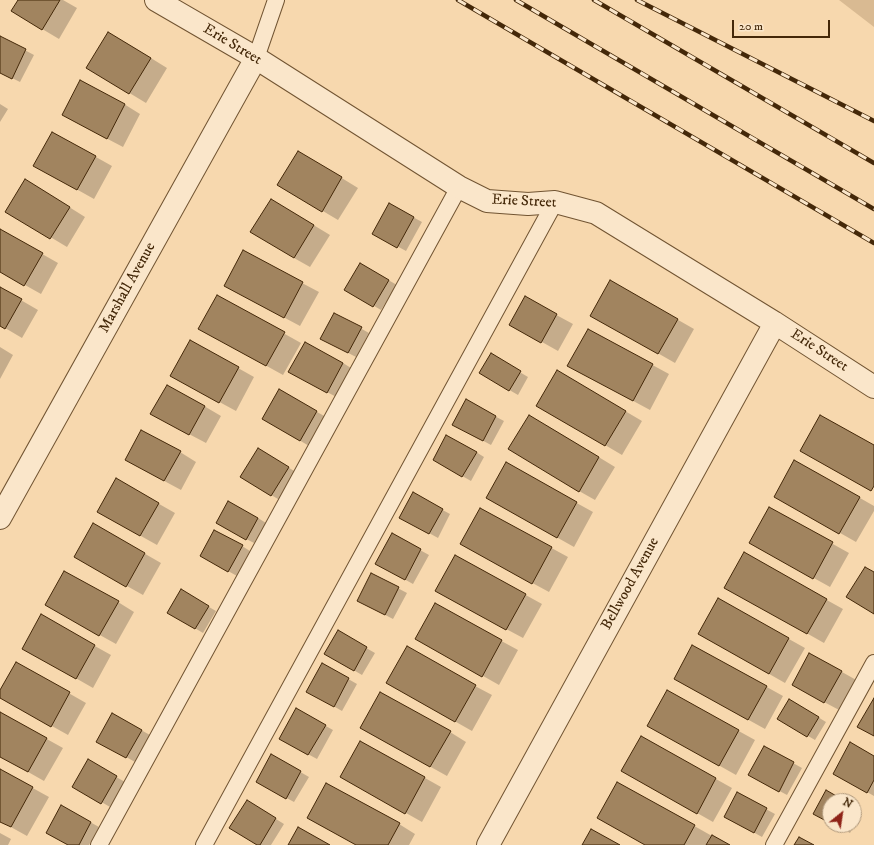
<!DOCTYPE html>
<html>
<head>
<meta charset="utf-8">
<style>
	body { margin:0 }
	#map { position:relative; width:874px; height:845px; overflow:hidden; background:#f7d8ae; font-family:"IM FELL DW Pica",serif }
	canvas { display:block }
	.north { position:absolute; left:822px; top:793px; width:40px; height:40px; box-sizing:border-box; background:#fae6ca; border:1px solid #b19a7d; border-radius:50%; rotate:30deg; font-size:11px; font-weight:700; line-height:16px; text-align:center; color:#442809 }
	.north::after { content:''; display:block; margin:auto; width:14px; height:18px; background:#8f2418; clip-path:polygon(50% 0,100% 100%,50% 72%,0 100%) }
	.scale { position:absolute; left:732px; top:20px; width:98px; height:18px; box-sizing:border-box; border:2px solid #442809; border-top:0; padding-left:5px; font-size:12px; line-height:14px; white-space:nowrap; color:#442809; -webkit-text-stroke:3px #fae6ca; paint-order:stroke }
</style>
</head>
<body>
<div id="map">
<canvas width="874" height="845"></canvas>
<div class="north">N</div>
<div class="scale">20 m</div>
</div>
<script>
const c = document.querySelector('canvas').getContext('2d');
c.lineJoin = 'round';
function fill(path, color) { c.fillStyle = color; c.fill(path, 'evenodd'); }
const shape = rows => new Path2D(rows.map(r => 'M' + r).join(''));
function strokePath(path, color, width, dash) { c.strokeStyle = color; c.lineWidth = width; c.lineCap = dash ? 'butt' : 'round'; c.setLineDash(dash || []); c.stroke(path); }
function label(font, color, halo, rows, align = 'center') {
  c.font = font + ' "IM FELL DW Pica",serif'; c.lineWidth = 3; c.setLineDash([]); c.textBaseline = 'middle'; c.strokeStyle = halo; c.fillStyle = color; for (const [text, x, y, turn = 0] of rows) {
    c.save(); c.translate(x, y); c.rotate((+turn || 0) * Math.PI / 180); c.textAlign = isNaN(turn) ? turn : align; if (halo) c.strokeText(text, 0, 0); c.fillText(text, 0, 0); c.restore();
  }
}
fill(shape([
	[839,0,874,0,874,27]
]), '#d9ba92');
fill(shape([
	[19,0,63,0,77,8,59,39,12,11],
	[0,37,34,55,20,82,0,72],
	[125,42,167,68,146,103,88,68],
	[0,104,8,109,0,122],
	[124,104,140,114,123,147,79,124],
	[53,133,112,166,94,199,51,175],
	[314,161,358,188,338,220,279,185],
	[42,190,85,217,67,247,7,211],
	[389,204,422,222,406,251,373,233],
	[287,209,330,235,310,267,294,258],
	[0,230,58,263,41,294,0,271],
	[360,264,397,285,381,310,345,289],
	[610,281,694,329,675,363,591,315],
	[302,283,319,292,300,326,242,295],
	[0,288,38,310,22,338,0,325],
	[217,296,301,343,283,375,216,338],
	[525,298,573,324,558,351,510,324],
	[335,314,369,333,356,357,329,343],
	[588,330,669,374,650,410,585,375],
	[0,347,13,355,0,379],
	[491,355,528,377,518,395,480,373],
	[343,363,359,373,344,401,306,381],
	[238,368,254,377,236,411,188,385],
	[557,371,642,421,622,455,537,405],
	[280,391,333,421,316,450,263,419],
	[466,401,504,421,491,445,461,429],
	[204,406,221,416,206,443,168,423],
	[546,425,615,467,595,500,579,491],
	[258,449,304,477,288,505,241,477],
	[180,452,196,462,181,490,142,469],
	[476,452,484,457,471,481,434,460],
	[795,461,874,506,874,511,856,542,775,496],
	[506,464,593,512,574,547,503,507],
	[117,480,175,513,157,545,98,512],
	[413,494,450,514,438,538,409,522],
	[480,509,568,557,549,592,477,553],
	[770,509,849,553,830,587,767,552],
	[258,518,266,523,254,543,225,528],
	[93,524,161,563,143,595,75,557],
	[393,535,429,555,413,584,377,564],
	[242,546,250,551,237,576,201,556],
	[744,554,843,609,824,643,725,587],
	[455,556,542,604,523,638,452,600],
	[371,574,407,593,393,619,366,605],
	[181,591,216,611,203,633,168,612],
	[719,600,805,648,785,683,699,634],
	[118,602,134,612,116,644,62,614],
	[435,605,518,650,499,685,432,647],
	[41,616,111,655,93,688,23,648],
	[338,632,375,653,362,675,326,654],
	[693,646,783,696,765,729,691,688],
	[810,654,858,681,841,711,809,694],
	[16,663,86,703,68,735,0,697,0,692],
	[322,664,357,684,342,711,307,691],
	[475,686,492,695,472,731,403,692],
	[668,692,755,740,736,775,665,735],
	[790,700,826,722,815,740,779,719],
	[297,710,333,730,317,759,280,739],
	[0,713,63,748,44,781,0,756],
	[112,714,150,735,135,762,98,741],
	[450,732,466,742,447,776,377,737],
	[641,737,732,788,713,822,623,771],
	[361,742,441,787,422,822,358,786],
	[764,747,802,768,787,795,757,779],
	[271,755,309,777,294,802,257,782],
	[874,757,874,796,834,773],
	[88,761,125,782,110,807,74,786],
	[0,770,49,797,27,836,0,821],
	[618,783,728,845,646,845],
	[738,794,775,814,762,837,733,821],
	[61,806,99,827,89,845,70,845],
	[255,806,284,824,271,845,259,845],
	[854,807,862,812,850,833,836,825,854,825],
	[399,824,415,834,409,845,357,845],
	[0,833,11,839,8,845,0,845]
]), '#0003');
const building = shape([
	[18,0,60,0,42,30,11,11,18,0],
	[108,32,151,58,129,94,86,68,108,32],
	[0,36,26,49,12,79,0,73,0,36],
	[80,80,125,104,107,139,62,115,80,80],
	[52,132,96,156,77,190,33,166,52,132],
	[298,151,342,177,322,212,277,185,298,151],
	[25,179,70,207,50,239,5,212,25,179],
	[271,199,314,225,294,258,250,232,271,199],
	[389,203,414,217,397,248,372,234,389,203],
	[0,229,43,253,24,286,0,272,0,229],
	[243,250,303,282,284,318,224,286,243,250],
	[360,263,389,280,373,307,344,290,360,263],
	[610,280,678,319,658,354,590,316,610,280],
	[0,287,22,299,5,329,0,326,0,287],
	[217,295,285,332,266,366,198,329,217,295],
	[525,296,557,314,541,343,509,325,525,296],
	[334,313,362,327,348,353,320,339,334,313],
	[588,329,653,364,633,401,567,366,588,329],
	[190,340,239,367,219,403,170,376,190,340],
	[305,342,343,363,327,393,288,372,305,342],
	[491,353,521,371,509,391,479,373,491,353],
	[557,370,626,411,605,446,536,406,557,370],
	[167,385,205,406,189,435,150,414,167,385],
	[279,389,317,411,300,441,262,419,279,389],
	[466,399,496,416,483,441,452,425,466,399],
	[529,415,599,457,579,492,508,449,529,415],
	[820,415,874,445,874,486,871,491,800,451,820,415],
	[141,430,181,451,164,481,125,460,141,430],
	[446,435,477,452,462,477,433,460,446,435],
	[258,448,289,467,271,496,240,477,258,448],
	[794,460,860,497,839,534,774,497,794,460],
	[506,462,577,502,557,538,486,498,506,462],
	[116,478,159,503,140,536,97,512,116,478],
	[413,492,443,509,429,534,399,518,413,492],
	[228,501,258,518,246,540,216,523,228,501],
	[769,507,833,542,813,579,749,543,769,507],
	[480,508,552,547,532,584,460,544,480,508],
	[93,523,145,553,126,587,74,557,93,523],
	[214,530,243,545,228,572,200,556,214,530],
	[392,533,421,549,405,580,375,564,392,533],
	[744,552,827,599,807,634,724,588,744,552],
	[455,555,526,594,506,630,435,591,455,555],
	[865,567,874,572,874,614,846,597,865,567],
	[64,571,119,601,99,636,45,605,64,571],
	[371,573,399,587,385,615,357,601,371,573],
	[181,589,209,606,195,629,167,613,181,589],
	[718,598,789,638,769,674,698,634,718,598],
	[435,603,502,640,482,677,415,639,435,603],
	[41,614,95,645,76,679,22,649,41,614],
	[338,630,367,647,354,671,324,654,338,630],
	[692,645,767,686,748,720,674,679,692,645],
	[407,646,476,685,455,722,386,683,407,646],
	[809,653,842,671,824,703,792,685,809,653],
	[16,662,70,692,51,727,0,698,0,690,16,662],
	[322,663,349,678,334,707,306,692,322,663],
	[667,690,739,730,719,766,647,726,667,690],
	[380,692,451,731,430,767,360,728,380,692],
	[874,698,874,736,857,727,874,698],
	[789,699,819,717,807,737,777,719,789,699],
	[296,708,326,725,308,755,279,739,296,708],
	[0,712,47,738,28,772,0,757,0,712],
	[112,713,142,730,126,758,96,742,112,713],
	[641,736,716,778,697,814,621,771,641,736],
	[360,741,425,777,405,814,340,777,360,741],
	[850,742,874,756,874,780,867,793,833,774,850,742],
	[764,746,794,762,779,792,748,775,764,746],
	[271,754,301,771,286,799,256,782,271,754],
	[88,759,117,776,101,804,72,787,88,759],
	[0,769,33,787,11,827,0,822,0,769],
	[617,782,695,825,684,845,645,845,597,818,617,782],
	[326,783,400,823,388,845,356,845,307,818,326,783],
	[826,790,845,801,830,801,830,823,813,814,826,790],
	[737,792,767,808,754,833,724,817,737,792],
	[247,800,276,818,260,845,257,845,229,828,247,800],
	[61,805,91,822,79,845,68,845,46,833,61,805],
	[298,827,330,845,288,845,298,827],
	[591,829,620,845,582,845,591,829],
	[712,835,730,845,706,845,712,835],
	[799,837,814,845,794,845,799,837]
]);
fill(building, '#a1845f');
strokePath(building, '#442809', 1);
const service = shape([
	[256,58,276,0],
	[99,845,459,187],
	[204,845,555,202],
	[774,845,874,663]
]);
const minor = shape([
	[156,0,256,58,459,187,487,201,528,204,555,202,596,213,775,323,874,387],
	[0,518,256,58],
	[488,845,775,323]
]);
strokePath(service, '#715432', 18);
strokePath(minor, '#715432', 24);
strokePath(service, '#fae6ca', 16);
strokePath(minor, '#fae6ca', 22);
const rail = shape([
	[458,0,874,243],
	[516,0,874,209],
	[594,0,874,163],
	[637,0,874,121]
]);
strokePath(rail, '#442809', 4.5);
strokePath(rail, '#fae6ca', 3, [9]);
label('15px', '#442809', '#fae6ca', [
	["Erie Street",232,45,31],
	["Erie Street",524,202,3],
	["Marshall Avenue",128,288,-61],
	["Erie Street",819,351,33],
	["Bellwood Avenue",631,584,-61]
]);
</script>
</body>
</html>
